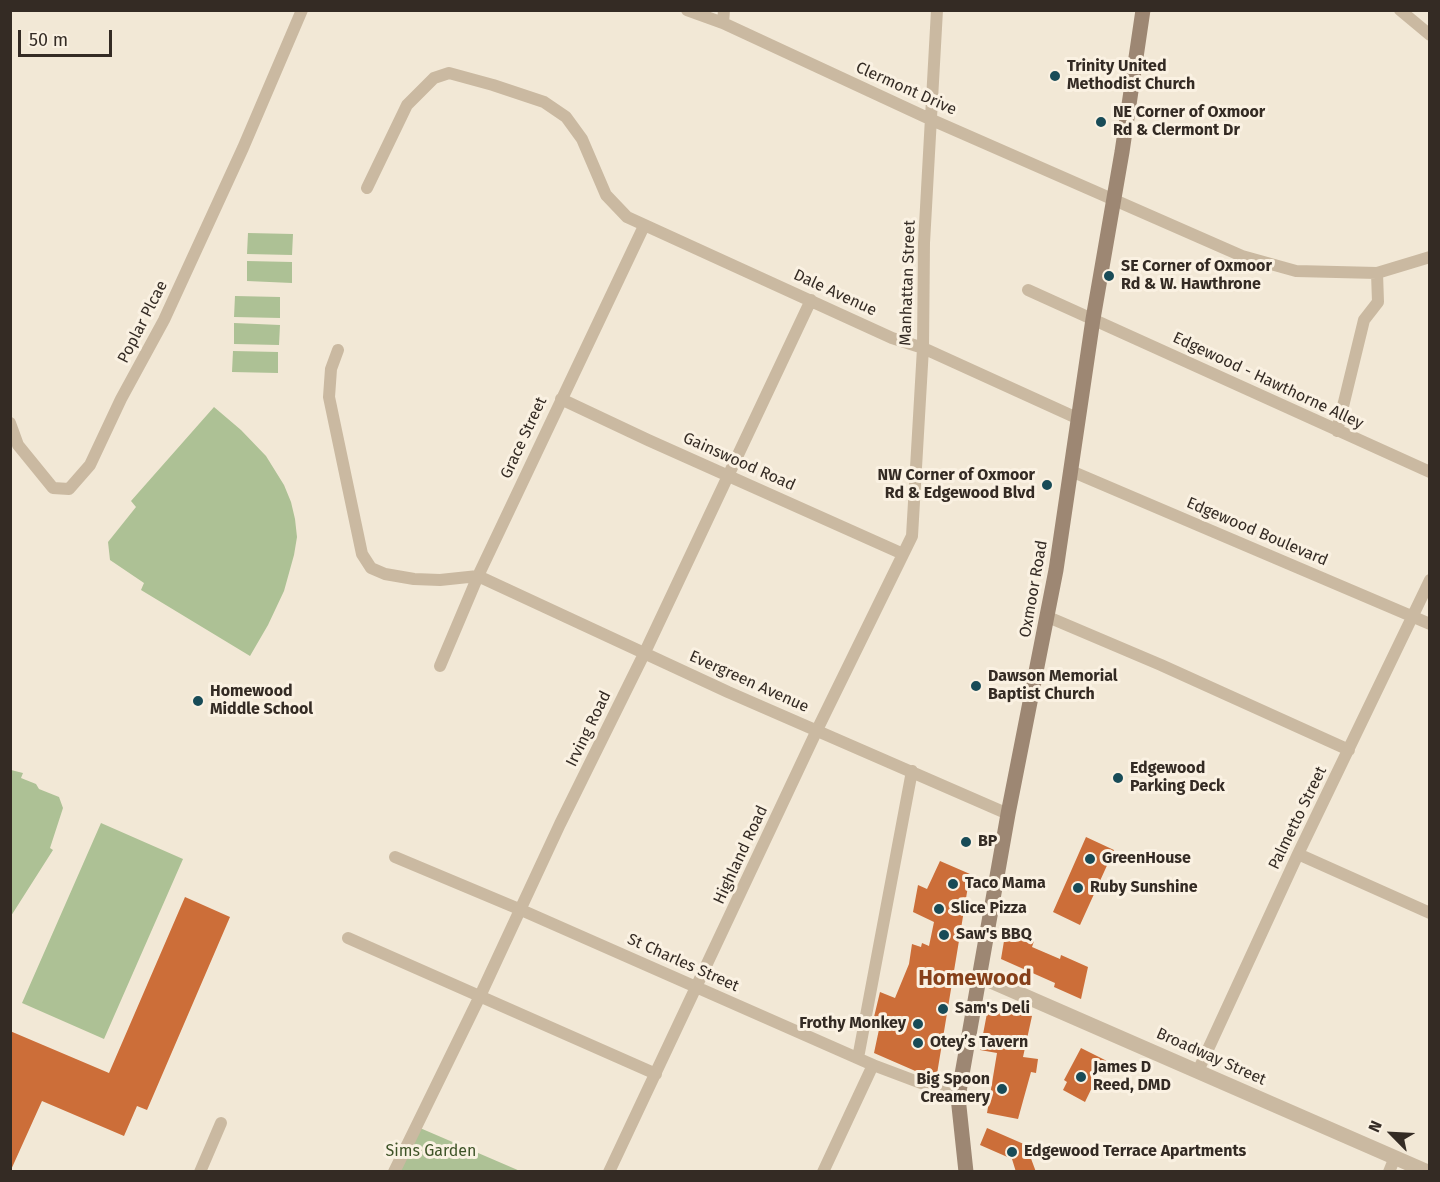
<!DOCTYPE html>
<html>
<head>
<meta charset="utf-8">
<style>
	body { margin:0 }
	#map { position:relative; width:1440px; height:1182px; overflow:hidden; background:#f2e8d6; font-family:"Fira Sans",sans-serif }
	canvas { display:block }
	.frame { position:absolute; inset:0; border:12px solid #342b24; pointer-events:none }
	.north { position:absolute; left:1362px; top:1104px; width:60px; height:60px; -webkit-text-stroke:4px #faf1e2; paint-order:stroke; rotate:294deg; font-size:16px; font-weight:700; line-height:24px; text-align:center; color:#342b24 }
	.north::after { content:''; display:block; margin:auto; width:21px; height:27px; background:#342b24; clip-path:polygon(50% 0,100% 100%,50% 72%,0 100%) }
	.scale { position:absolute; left:18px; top:30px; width:94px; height:27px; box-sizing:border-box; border:3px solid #342b24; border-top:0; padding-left:8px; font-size:18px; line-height:21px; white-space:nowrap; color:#342b24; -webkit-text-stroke:4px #faf1e2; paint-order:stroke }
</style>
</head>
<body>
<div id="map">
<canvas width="1440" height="1182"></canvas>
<div class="frame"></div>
<div class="north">N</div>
<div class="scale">50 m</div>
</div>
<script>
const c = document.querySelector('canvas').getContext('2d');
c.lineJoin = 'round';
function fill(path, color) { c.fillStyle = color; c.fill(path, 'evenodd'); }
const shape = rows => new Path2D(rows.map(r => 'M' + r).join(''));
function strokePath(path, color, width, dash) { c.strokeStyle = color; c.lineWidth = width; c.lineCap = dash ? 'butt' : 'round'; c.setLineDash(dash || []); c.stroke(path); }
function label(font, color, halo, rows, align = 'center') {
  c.font = font + ' "Fira Sans",sans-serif'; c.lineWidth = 6; c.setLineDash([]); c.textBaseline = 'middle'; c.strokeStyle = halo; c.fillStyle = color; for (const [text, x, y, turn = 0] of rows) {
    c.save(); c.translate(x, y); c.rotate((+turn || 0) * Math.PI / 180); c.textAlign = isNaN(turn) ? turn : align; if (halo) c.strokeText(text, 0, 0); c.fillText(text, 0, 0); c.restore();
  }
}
fill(shape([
	[248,233,293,234,292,255,247,254],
	[247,261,292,262,292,283,247,281],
	[235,296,280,297,280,318,234,317],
	[234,323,280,325,279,345,234,344],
	[233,351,278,352,278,373,232,372],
	[214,407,241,430,266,456,284,485,291,502,295,519,297,537,294,555,284,591,268,625,250,656,141,590,144,583,110,560,108,542,136,507,131,501],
	[11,770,23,773,21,778,36,784,39,789,59,797,63,808,50,848,53,850,11,916],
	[101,823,183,859,104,1039,22,1003],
	[420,1128,520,1171,400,1172]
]), '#adc195');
fill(shape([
	[1086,837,1114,850,1080,925,1053,912],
	[940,861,970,874,936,1080,874,1053,881,1020,874,1017,880,992,895,998,909,964,912,944,921,947,922,943,929,946,934,922,913,912,918,885,927,889],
	[185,897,230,917,147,1110,137,1106,124,1136,42,1101,10,1172,10,1031,109,1073],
	[1006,929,1034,941,1032,947,1060,959,1061,955,1088,967,1081,999,1054,987,1055,983,1001,959],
	[993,1005,1032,1016,1023,1057,1038,1059,1036,1073,1031,1072,1018,1119,987,1113,997,1053,980,1050,988,1008],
	[1081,1048,1109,1062,1103,1074,1099,1073,1085,1102,1063,1090,1067,1082,1064,1080],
	[987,1128,1026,1145,1036,1172,1016,1172,1012,1159,980,1145]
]), '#cc6e39');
strokePath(shape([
	[687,10,723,23,932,120,1242,256,1296,271,1377,273,1430,257],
	[1400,10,1430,35],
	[723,23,724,10],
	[367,188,407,105,434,78,449,73,493,85,544,102,566,117,582,139,606,195,627,217,892,338,923,348,1079,419],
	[1028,290,1430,472],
	[338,350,331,369,329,397,362,554,371,568,385,574,414,579,440,580,478,576],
	[561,399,648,440,903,554],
	[10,423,18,445,53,488,69,489,90,465,121,399,164,320,243,148,302,10],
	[1337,431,1364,320,1378,302,1377,273],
	[1071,471,1430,624],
	[478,576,728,692,1008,814],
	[1048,617,1161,665,1349,750],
	[440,666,478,576,644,226],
	[1298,854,1430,913],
	[395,857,519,909,873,1065,958,1097],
	[348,938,656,1074],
	[858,1058,912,771],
	[1198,1071,1298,854,1430,580],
	[200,1172,221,1123],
	[394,1172,480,996,560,824,645,652,811,300],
	[609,1172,817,730,912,536,923,348,924,243,937,10],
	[823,1172,873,1065],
	[1389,1172,1395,1157]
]), '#cab9a1', 12);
strokePath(shape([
	[979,976,1428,1172]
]), '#cab9a1', 15);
strokePath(shape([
	[966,1172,958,1097,1008,814,1056,570,1093,319,1122,152,1143,10]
]), '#9d8773', 15);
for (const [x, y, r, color] of [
	[1055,76,6,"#184b57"],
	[1101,122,6,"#184b57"],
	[1109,276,6,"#184b57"],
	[1047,485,6,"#184b57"],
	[976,686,6,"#184b57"],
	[198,701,6,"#184b57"],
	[1118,778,6,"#184b57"],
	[966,842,6,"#184b57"],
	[1090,859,6,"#184b57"],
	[953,884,6,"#184b57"],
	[1078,888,6,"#184b57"],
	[939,909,6,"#184b57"],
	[944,935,6,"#184b57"],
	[943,1009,6,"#184b57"],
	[918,1024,6,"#184b57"],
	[918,1043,6,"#184b57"],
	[1081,1077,6,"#184b57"],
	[1002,1089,6,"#184b57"],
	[1012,1152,6,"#184b57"]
]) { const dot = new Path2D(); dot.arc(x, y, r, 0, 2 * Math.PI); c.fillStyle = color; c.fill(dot); strokePath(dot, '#faf1e2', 2); }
label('bold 16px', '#342b24', '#faf1e2', [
	["Trinity United",1067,67],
	["Methodist Church",1067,85],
	["NE Corner of Oxmoor",1113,113],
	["Rd & Clermont Dr",1113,131],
	["SE Corner of Oxmoor",1121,267],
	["Rd & W. Hawthrone",1121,285],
	["NW Corner of Oxmoor",1035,476,"right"],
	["Rd & Edgewood Blvd",1035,494,"right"],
	["Dawson Memorial",988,677],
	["Baptist Church",988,695],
	["Homewood",210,692],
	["Middle School",210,710],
	["Edgewood",1130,769],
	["Parking Deck",1130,787],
	["BP",978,842],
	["GreenHouse",1102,859],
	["Taco Mama",965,884],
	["Ruby Sunshine",1090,888],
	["Slice Pizza",951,909],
	["Saw's BBQ",956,935],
	["Sam's Deli",955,1009],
	["Frothy Monkey",906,1024,"right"],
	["Otey’s Tavern",930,1043],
	["James D",1093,1068],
	["Reed, DMD",1093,1086],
	["Big Spoon",990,1080,"right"],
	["Creamery",990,1098,"right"],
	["Edgewood Terrace Apartments",1024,1152]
], 'left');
label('16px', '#342b24', '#faf1e2', [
	["Clermont Drive",906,89,24],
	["Manhattan Street",908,283,-88],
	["Dale Avenue",835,293,25],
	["Poplar Plcae",143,322,-63],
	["Edgewood - Hawthorne Alley",1268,381,25],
	["Grace Street",524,438,-65],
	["Gainswood Road",739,462,24],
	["Edgewood Boulevard",1257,532,23],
	["Oxmoor Road",1034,589,-80],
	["Evergreen Avenue",749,682,24],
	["Irving Road",589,729,-64],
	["Palmetto Street",1298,818,-64],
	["Highland Road",741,855,-65],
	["St Charles Street",683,963,24],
	["Broadway Street",1211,1057,24]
]);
label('16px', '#3e5327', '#faf1e2', [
	["Sims Garden",431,1152]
]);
label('bold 22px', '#86401a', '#faf1e2', [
	["Homewood",975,979]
]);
</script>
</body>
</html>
